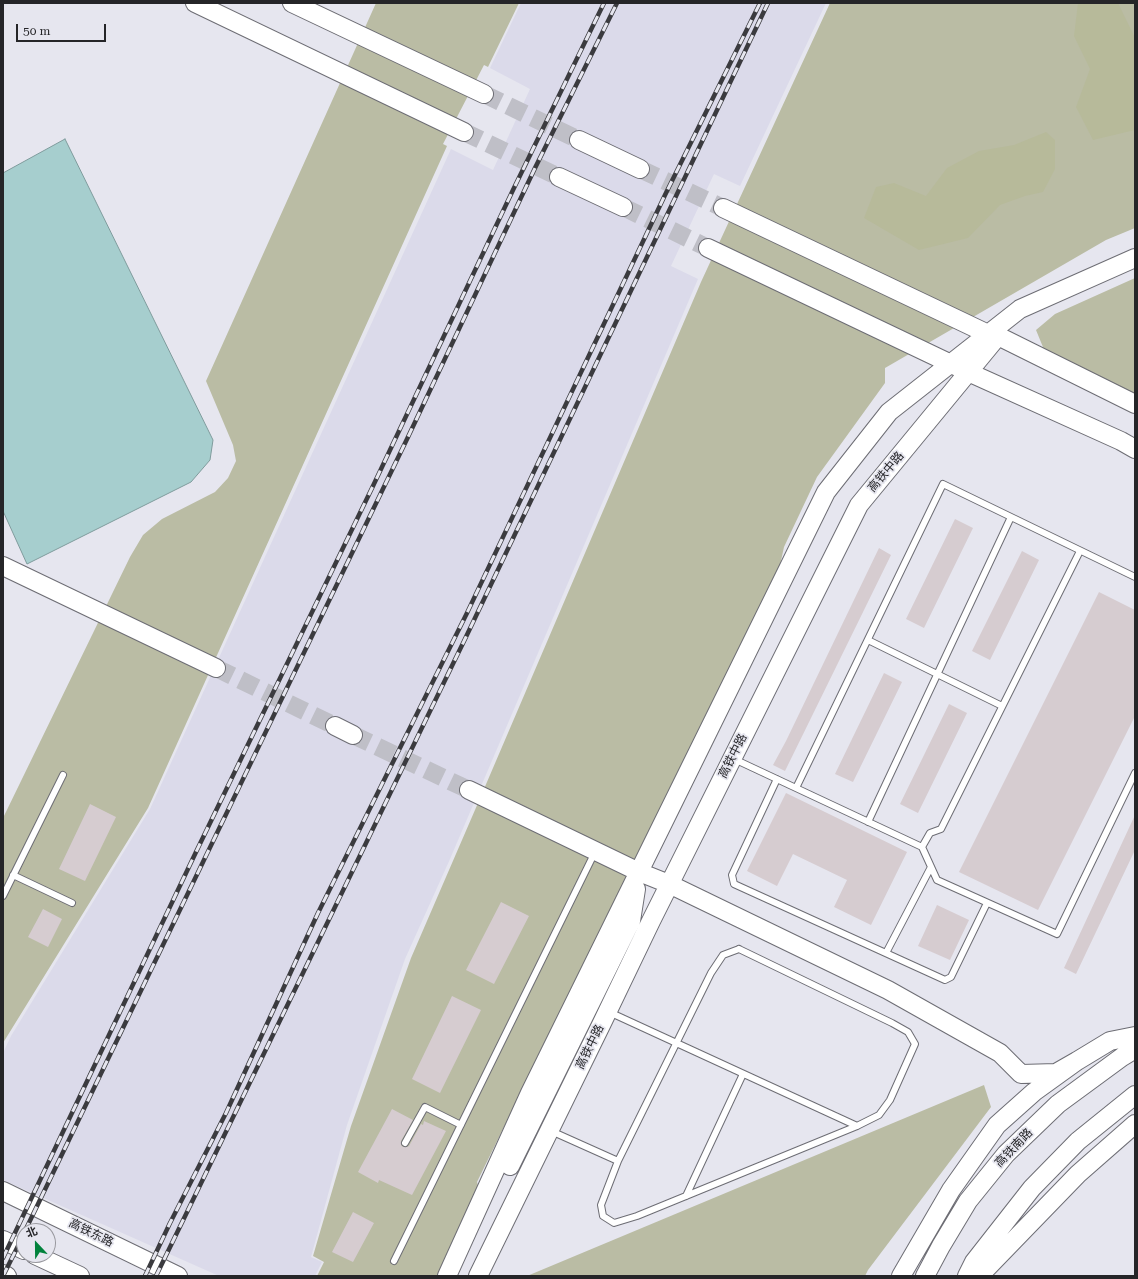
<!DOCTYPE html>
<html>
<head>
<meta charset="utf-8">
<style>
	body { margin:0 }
	#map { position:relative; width:1138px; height:1279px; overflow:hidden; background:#e6e6ef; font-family:"Roboto Serif","Noto Sans SC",serif }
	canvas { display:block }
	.frame { position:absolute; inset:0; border:4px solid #252528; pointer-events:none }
	.north { position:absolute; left:16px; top:1223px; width:40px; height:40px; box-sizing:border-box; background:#e6e6ef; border:1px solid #99999f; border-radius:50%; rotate:338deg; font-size:11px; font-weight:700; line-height:16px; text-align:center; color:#252528 }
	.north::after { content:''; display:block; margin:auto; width:14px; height:18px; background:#02823c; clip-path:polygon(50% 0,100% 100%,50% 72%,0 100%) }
	.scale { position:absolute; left:16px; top:24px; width:90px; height:18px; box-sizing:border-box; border:2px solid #252528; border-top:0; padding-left:5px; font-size:12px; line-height:14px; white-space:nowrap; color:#252528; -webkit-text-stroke:3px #e6e6ef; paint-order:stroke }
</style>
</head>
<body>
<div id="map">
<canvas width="1138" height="1279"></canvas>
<div class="frame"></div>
<div class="north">北</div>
<div class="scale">50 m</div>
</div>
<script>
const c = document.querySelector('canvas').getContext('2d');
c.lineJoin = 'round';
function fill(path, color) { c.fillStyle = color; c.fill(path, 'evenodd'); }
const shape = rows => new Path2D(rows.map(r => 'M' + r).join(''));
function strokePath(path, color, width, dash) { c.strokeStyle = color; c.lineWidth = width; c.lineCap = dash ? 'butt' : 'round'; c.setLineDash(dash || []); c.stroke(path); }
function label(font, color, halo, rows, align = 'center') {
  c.font = font + ' "Roboto Serif","Noto Sans SC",serif'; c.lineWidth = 3.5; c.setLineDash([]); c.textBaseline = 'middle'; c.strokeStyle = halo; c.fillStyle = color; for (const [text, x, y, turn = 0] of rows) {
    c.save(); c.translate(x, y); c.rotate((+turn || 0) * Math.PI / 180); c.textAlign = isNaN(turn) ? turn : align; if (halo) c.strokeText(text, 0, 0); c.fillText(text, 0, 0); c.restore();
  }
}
fill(shape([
	[521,3,826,3,740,186,714,174,671,266,698,279,526,681,450,859,405,959,347,1125,311,1257,322,1262,315,1276,219,1276,3,1180,3,1053,11,1036,150,809,451,149,493,170,530,89,490,68]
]), '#dbdaea');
fill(shape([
	[376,3,519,3,488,67,484,65,443,144,447,146,148,808,3,1043,3,818,130,557,143,535,162,519,215,492,228,478,236,461,233,445,206,381],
	[830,3,1135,3,1135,228,1106,240,885,368,885,383,817,477,784,547,777,579,618,894,477,1182,480,1192,441,1276,317,1276,324,1262,313,1256,351,1126,411,958,478,803,701,282],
	[1135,278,1135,396,1045,352,1036,330,1055,314],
	[984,1085,991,1107,868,1270,865,1276,527,1276]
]), '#babca4');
fill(shape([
	[1078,3,1118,3,1135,38,1135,130,1093,140,1076,107,1090,69,1074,36],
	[1046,132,1055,140,1055,169,1043,192,1025,196,1000,205,968,238,919,250,864,218,876,187,894,183,926,196,947,168,979,151,1014,145]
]), '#b7ba9a');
const water = shape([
	[65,139,213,440,210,460,191,482,27,564,3,511,3,173,65,139]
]);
fill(water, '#a6cece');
strokePath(water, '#7f9b9c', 1);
fill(shape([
	[955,519,973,528,924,628,906,619],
	[879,548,891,555,785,771,773,765,786,741],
	[1022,551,1039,560,990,660,972,651],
	[1099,592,1135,610,1135,716,1038,910,959,872],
	[884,673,902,682,853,782,835,774],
	[949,704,967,713,918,813,900,804],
	[786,793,907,852,871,925,834,907,847,880,793,854,777,886,747,871],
	[90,804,116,817,85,881,59,869],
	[1135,815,1135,850,1076,974,1064,968],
	[501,902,529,916,494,984,466,970],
	[937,905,969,920,950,960,918,946],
	[43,909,62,919,48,947,28,937],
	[452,996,481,1010,440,1093,412,1079],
	[392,1109,413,1120,401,1141,401,1145,403,1147,407,1147,409,1146,421,1124,423,1125,424,1121,446,1131,412,1195,379,1180,378,1183,358,1172],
	[353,1212,374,1223,353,1262,332,1252]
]), '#d6ccd0');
strokePath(shape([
	[484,94,579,140],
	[464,132,559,177],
	[640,169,723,208],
	[623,207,708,248],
	[216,668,335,726],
	[353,735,469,790]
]), '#bfbfc7', 18, [18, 9]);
const lane = shape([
	[868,640,1002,706],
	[734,759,922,847,937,880,1057,934,1135,773],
	[777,779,732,875,734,884,945,980,951,977,987,903],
	[796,788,943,484,1135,577],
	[868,822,1011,517],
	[922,847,930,833,941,829,1080,551],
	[13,875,72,903],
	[3,896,63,775],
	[739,949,892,1023,908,1032,915,1044,890,1100,879,1115,857,1126,637,1216,614,1223,603,1216,601,1205,618,1161,711,973,723,955,739,949],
	[886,953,931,867],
	[609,1012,857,1126],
	[551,1131,618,1161],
	[405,1143,425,1107,461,1125],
	[686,1196,743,1074],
	[394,1261,595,852]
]);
const secondary = shape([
	[195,3,464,132],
	[292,3,484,94],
	[579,140,640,169],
	[559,177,623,207],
	[723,208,988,334,998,336,1135,404],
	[708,248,968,372,1121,441,1135,449],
	[3,566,216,668],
	[335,726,353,735],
	[469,790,639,872,669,884,888,990,1000,1053,1021,1074,1056,1073,1077,1061],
	[510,1166,631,921,636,889],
	[3,1191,178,1276],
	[3,1240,24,1250],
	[35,1255,80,1276],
	[3,1274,7,1276],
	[447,1276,530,1093,826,492,889,412,1020,309,1135,258],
	[478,1276,602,1023,651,921,859,505,998,336],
	[901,1276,951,1190,997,1125,1034,1092,1077,1061,1110,1041,1135,1036],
	[925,1276,941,1246,968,1201,1006,1154,1058,1104,1122,1057,1135,1049],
	[967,1276,974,1262,1032,1188,1078,1141,1135,1095],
	[982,1276,985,1270,1078,1174,1135,1124]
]);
strokePath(lane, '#6d6d74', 8);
strokePath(secondary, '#6d6d74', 20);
strokePath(lane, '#fff', 6);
strokePath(secondary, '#fff', 18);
const rail = shape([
	[25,1231,408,437,535,168,617,3],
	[3,1258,196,852,373,486,513,190,604,3],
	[3,1276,24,1234],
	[145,1276,170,1223,226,1113,318,913,467,613,665,195,760,3],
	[156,1276,465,639,768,3]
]);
strokePath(rail, '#3b3b3f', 4.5);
strokePath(rail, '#e6e6ef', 3, [9]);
label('12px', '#252528', '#e6e6ef', [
	["高铁中路",886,472,-50],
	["高铁中路",733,756,-63],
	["高铁中路",590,1047,-64],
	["高铁南路",1014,1148,-46],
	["高铁东路",91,1233,26]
]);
</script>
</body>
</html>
